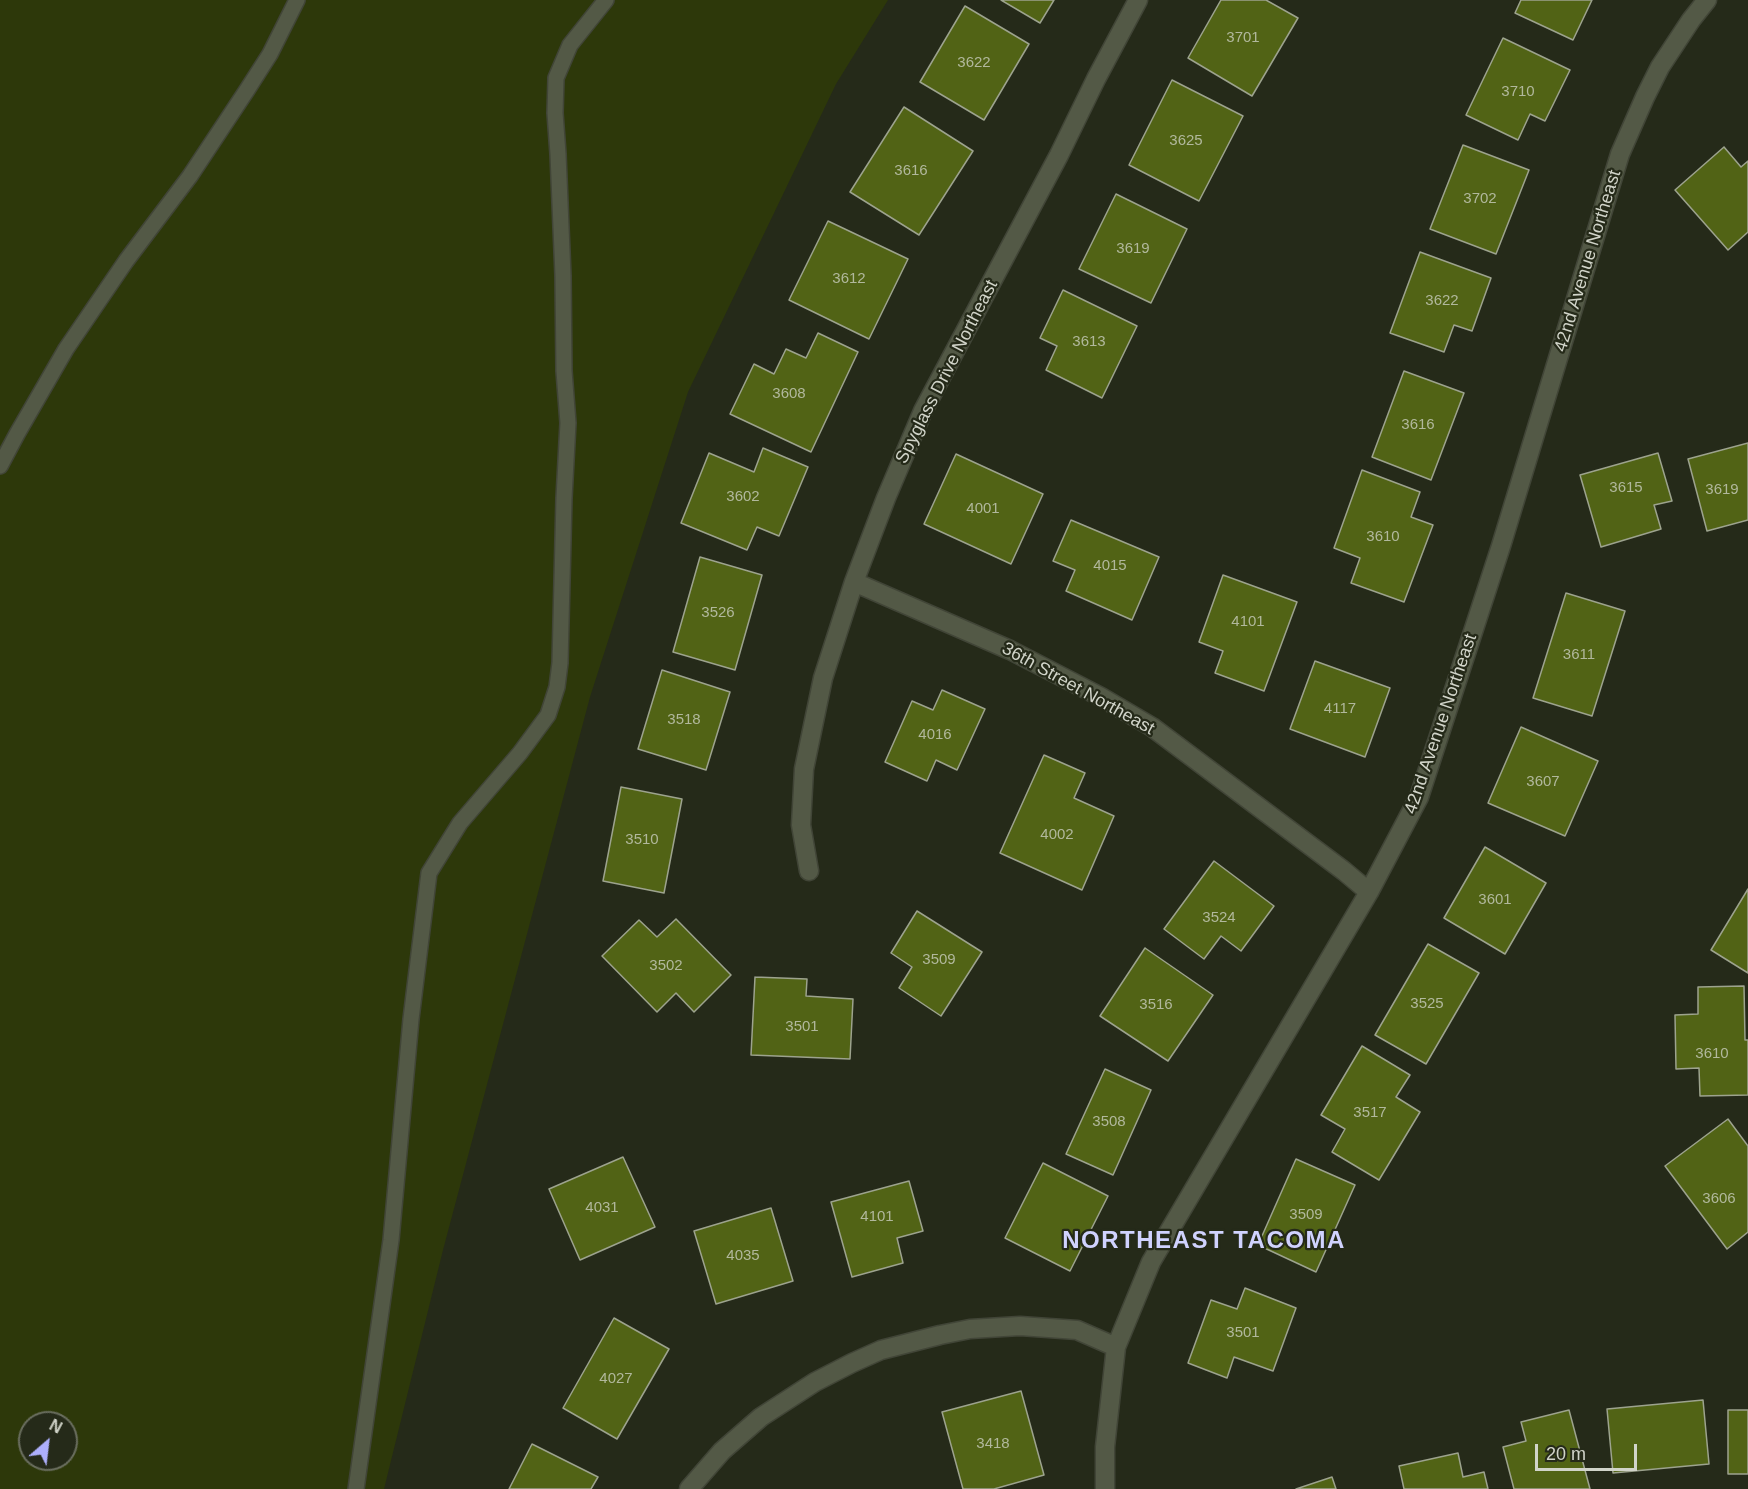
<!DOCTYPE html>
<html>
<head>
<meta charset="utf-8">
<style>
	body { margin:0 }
	#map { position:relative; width:1748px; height:1489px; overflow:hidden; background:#252a19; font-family:Arial,sans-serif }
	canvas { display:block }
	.north { position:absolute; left:18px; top:1411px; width:60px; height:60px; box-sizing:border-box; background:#252a19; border:2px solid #6a6e5f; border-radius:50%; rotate:28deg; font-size:16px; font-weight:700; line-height:24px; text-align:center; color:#d1d4c9 }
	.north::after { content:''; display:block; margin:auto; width:21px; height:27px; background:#adaffb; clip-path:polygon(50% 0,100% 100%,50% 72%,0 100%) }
	.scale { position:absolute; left:1535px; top:1444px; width:102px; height:27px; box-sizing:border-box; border:3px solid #d1d4c9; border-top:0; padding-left:8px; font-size:18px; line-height:21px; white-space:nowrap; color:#d1d4c9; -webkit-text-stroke:4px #252a19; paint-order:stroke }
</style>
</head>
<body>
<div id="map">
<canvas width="1748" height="1489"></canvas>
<div class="north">N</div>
<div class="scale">20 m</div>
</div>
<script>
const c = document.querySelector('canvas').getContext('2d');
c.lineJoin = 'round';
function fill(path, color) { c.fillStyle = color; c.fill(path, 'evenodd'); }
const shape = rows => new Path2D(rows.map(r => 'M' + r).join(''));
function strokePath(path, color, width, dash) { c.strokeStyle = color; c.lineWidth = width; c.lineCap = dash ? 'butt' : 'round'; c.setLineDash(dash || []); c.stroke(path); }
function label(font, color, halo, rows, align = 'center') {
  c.font = font + ' Arial,sans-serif'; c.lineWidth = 4.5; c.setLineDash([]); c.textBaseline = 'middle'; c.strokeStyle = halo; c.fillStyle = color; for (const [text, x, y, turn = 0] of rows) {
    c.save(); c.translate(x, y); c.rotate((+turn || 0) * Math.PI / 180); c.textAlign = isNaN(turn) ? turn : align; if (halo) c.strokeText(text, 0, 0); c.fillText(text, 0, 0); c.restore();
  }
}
fill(shape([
	[0,0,888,0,836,84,688,392,590,697,443,1250,384,1489,0,1489],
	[30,1423,66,1423,66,1459,30,1459]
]), '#2d380a');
const building = shape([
	[1001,0,1054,0,1040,23,1001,0],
	[1221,0,1266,0,1298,18,1252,96,1188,58,1221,0],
	[1521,0,1592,0,1573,40,1515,13,1521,0],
	[965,6,1029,44,984,120,920,82,965,6],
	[1503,38,1570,70,1545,121,1530,114,1518,140,1466,115,1503,38],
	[1172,80,1243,116,1199,201,1129,165,1172,80],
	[904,107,973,151,919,235,850,192,904,107],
	[1463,145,1529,170,1496,254,1430,229,1463,145],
	[1724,147,1741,167,1748,161,1748,232,1728,250,1675,190,1724,147],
	[1116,194,1187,229,1151,303,1079,269,1116,194],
	[828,221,908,259,869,339,789,300,828,221],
	[1420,252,1491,278,1472,331,1454,325,1444,352,1390,333,1420,252],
	[1063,290,1137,326,1102,398,1046,370,1057,346,1040,338,1063,290],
	[818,333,858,352,811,452,730,414,754,364,774,374,786,349,806,358,818,333],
	[1404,371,1464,393,1431,480,1372,457,1404,371],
	[1748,443,1748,520,1707,531,1688,459,1748,443],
	[763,448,808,467,779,536,757,527,747,550,681,523,709,453,754,472,763,448],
	[1658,453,1672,501,1654,505,1661,529,1601,547,1580,475,1658,453],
	[956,454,1043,494,1011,564,924,524,956,454],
	[1362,470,1420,492,1411,517,1433,525,1404,602,1351,583,1360,558,1334,548,1362,470],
	[1071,520,1159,557,1132,620,1066,591,1075,570,1053,561,1071,520],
	[700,557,762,575,735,670,673,652,700,557],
	[1223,575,1297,602,1264,691,1215,673,1223,651,1199,642,1223,575],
	[1566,593,1625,611,1592,716,1533,698,1566,593],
	[1315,661,1390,688,1365,757,1290,729,1315,661],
	[662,670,730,692,706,770,638,749,662,670],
	[942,690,985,709,957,770,936,760,927,781,885,762,912,701,933,710,942,690],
	[1521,727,1598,761,1565,836,1488,803,1521,727],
	[1044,755,1085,773,1074,798,1114,816,1082,890,1000,853,1044,755],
	[621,787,682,799,664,893,603,881,621,787],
	[1485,847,1546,883,1505,954,1444,918,1485,847],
	[1214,861,1274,906,1241,951,1221,936,1204,959,1164,929,1214,861],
	[1748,889,1748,973,1711,950,1748,889],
	[917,911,982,952,941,1016,899,988,912,967,891,953,917,911],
	[676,919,731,975,694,1012,676,993,657,1012,602,956,639,920,657,937,676,919],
	[1428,944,1479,973,1426,1064,1375,1035,1428,944],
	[1145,948,1213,995,1168,1061,1100,1016,1145,948],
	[755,977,807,979,806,996,853,999,850,1059,751,1055,755,977],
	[1744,986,1745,1040,1748,1040,1748,1095,1700,1096,1699,1068,1676,1069,1675,1015,1698,1014,1698,987,1744,986],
	[1362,1046,1410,1075,1396,1097,1420,1112,1379,1180,1332,1152,1345,1129,1321,1115,1362,1046],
	[1105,1069,1151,1090,1113,1175,1066,1154,1105,1069],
	[1728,1119,1748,1146,1748,1232,1727,1249,1665,1166,1728,1119],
	[623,1157,655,1227,580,1260,549,1189,623,1157],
	[1296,1159,1355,1185,1316,1272,1258,1245,1296,1159],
	[1043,1163,1108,1196,1070,1271,1005,1238,1043,1163],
	[909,1181,923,1231,897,1238,903,1263,852,1277,831,1202,909,1181],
	[771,1208,793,1281,716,1304,694,1231,771,1208],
	[1245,1288,1296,1308,1273,1371,1234,1357,1227,1378,1188,1363,1211,1300,1237,1309,1245,1288],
	[614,1318,669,1349,617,1439,563,1408,614,1318],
	[1021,1391,1044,1475,994,1489,963,1489,942,1412,1021,1391],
	[1703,1400,1709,1464,1613,1473,1607,1409,1703,1400],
	[1569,1410,1590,1489,1514,1489,1503,1447,1526,1441,1521,1422,1569,1410],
	[1728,1410,1748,1410,1748,1474,1728,1474,1728,1410],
	[532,1444,598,1477,591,1489,509,1489,532,1444],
	[1458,1453,1463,1477,1484,1472,1488,1489,1404,1489,1399,1466,1458,1453],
	[1332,1477,1336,1489,1296,1489,1332,1477]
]);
fill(building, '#516315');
strokePath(building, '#9da38e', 1.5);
const lane = shape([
	[0,466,17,434,66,349,126,261,190,176,247,90,270,54,297,0],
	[356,1489,391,1240,411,1019,429,873,460,823,520,753,548,715,557,687,560,663,564,498,568,423,564,371,563,276,558,154,555,113,556,78,570,45,606,0]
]);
const street = shape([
	[854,582,1010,650,1101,697,1152,727,1344,871,1369,892],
	[809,871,801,825,804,769,823,678,854,582,886,498,923,411,1059,155,1096,79,1138,0],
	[689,1489,722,1451,761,1417,815,1382,852,1363,881,1350,940,1335,970,1329,1020,1326,1077,1330,1116,1347],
	[1105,1489,1105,1447,1116,1347,1151,1262,1369,892,1419,797,1501,546,1620,154,1645,97,1660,67,1691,20,1707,0]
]);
strokePath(lane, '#414537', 18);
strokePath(street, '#414537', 21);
strokePath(lane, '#535946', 15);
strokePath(street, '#535946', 18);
label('15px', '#b1b89c', null, [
	["3701",1243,38],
	["3622",974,63],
	["3710",1518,92],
	["3625",1186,141],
	["3616",911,171],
	["3702",1480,199],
	["3619",1133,249],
	["3612",849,279],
	["3622",1442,301],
	["3613",1089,342],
	["3608",789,394],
	["3616",1418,425],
	["3615",1626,488],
	["3619",1722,490],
	["3602",743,497],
	["4001",983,509],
	["3610",1383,537],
	["4015",1110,566],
	["3526",718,613],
	["4101",1248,622],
	["3611",1579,655],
	["4117",1340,709],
	["3518",684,720],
	["4016",935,735],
	["3607",1543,782],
	["4002",1057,835],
	["3510",642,840],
	["3601",1495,900],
	["3524",1219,918],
	["3509",939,960],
	["3502",666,966],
	["3525",1427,1004],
	["3516",1156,1005],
	["3501",802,1027],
	["3610",1712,1054],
	["3517",1370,1113],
	["3508",1109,1122],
	["3606",1719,1199],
	["4031",602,1208],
	["3509",1306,1215],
	["4101",877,1217],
	["4035",743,1256],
	["3501",1243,1333],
	["4027",616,1379],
	["3418",993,1444]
]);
label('18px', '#d1d4c9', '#252a19', [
	["42nd Avenue Northeast",1588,261,-73],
	["Spyglass Drive Northeast",947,372,-63],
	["36th Street Northeast",1078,689,29],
	["42nd Avenue Northeast",1441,724,-71]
]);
c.letterSpacing = '1.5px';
label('bold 24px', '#d0d2fe', '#252a19', [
	["NORTHEAST TACOMA",1204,1241]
]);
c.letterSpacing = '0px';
</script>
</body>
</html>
